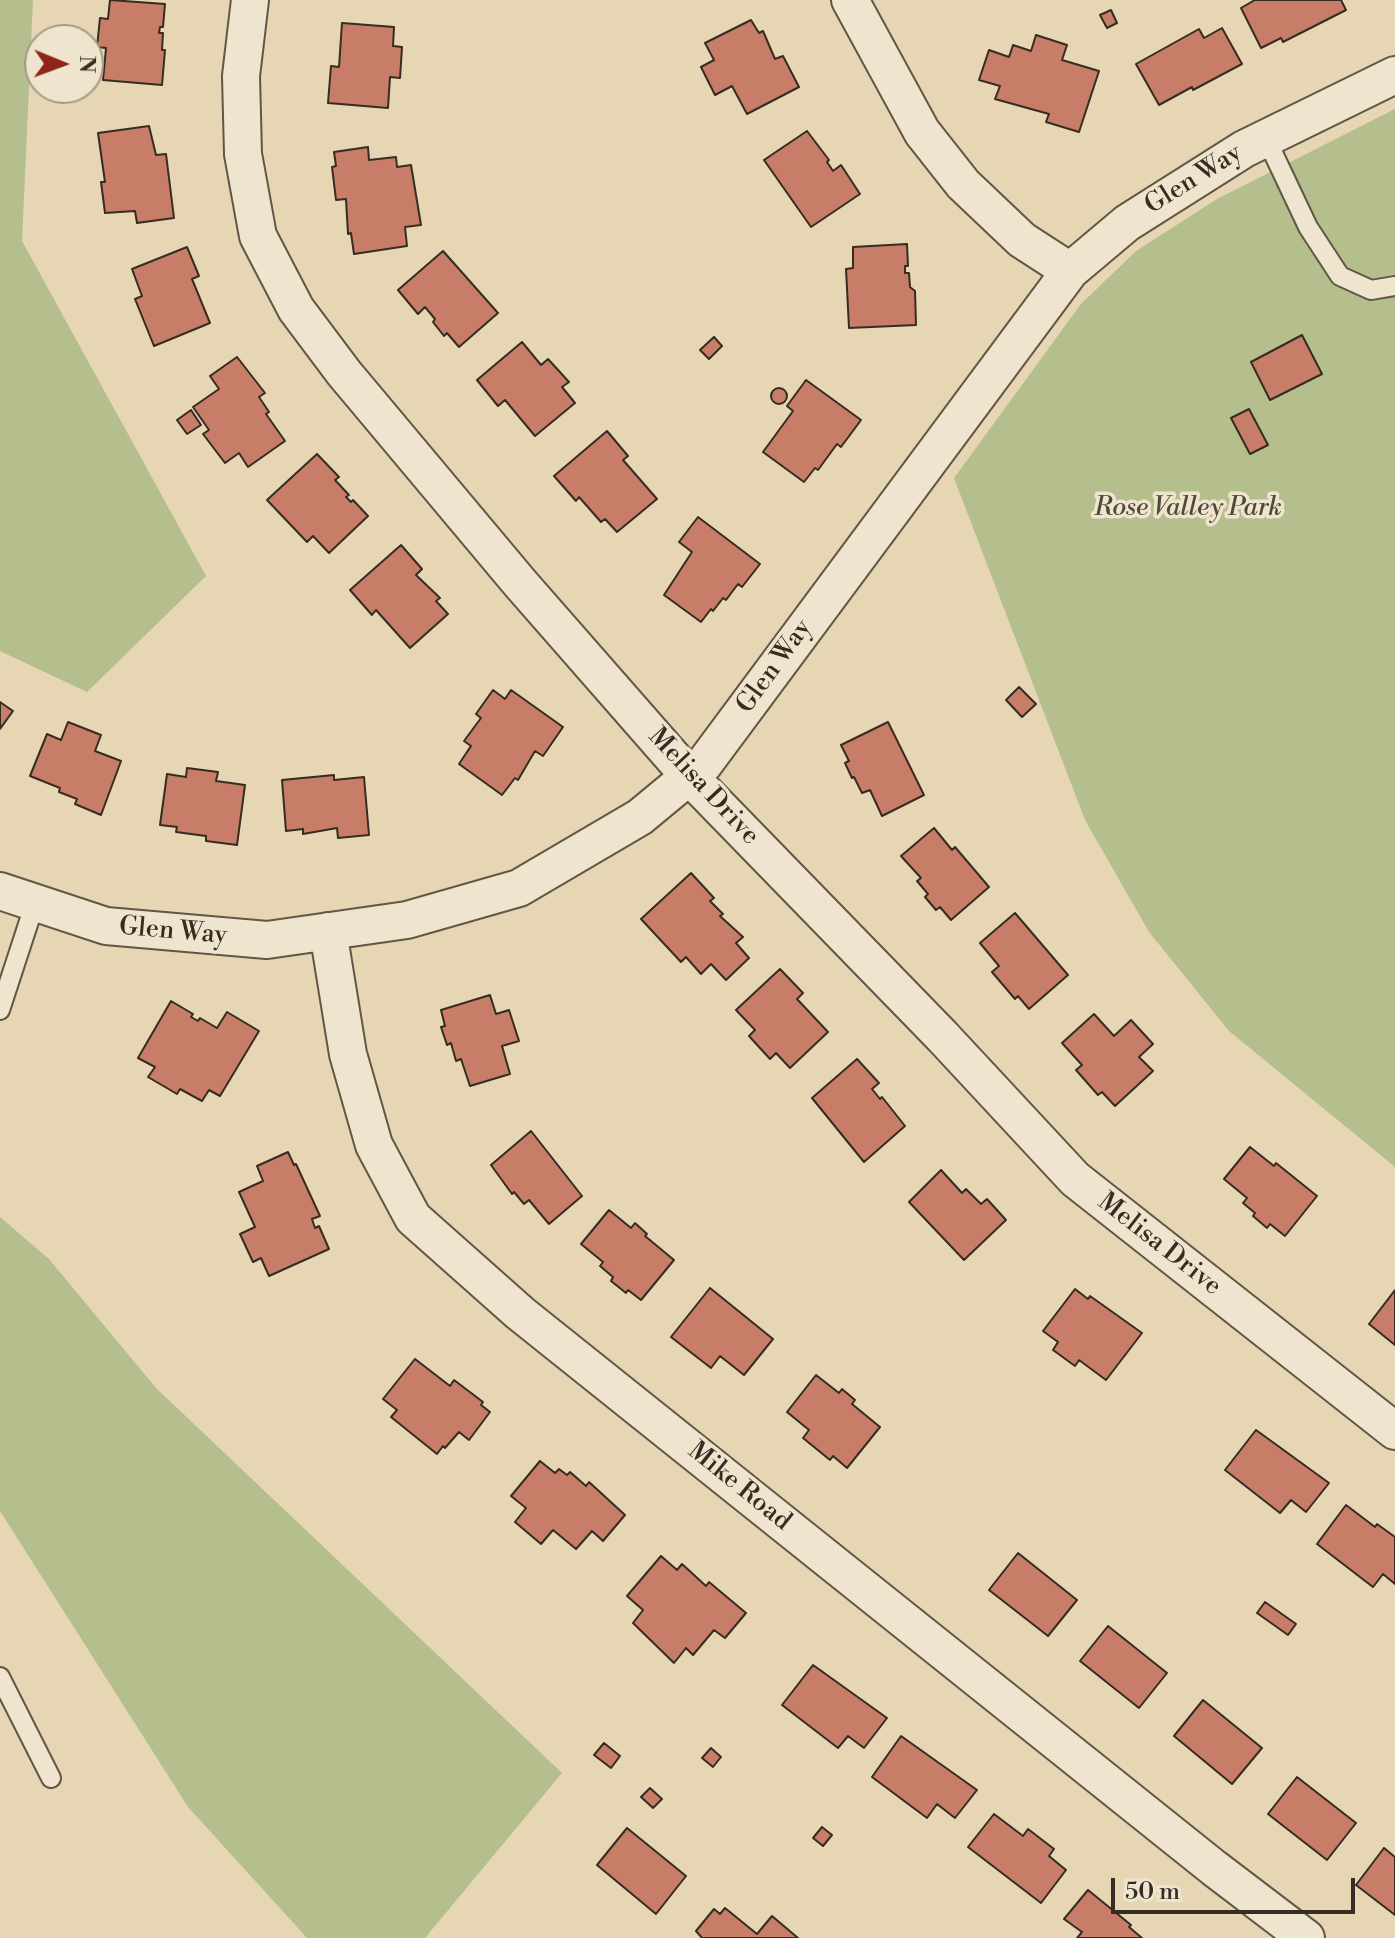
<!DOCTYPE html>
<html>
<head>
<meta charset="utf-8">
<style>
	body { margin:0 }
	#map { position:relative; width:1395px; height:1938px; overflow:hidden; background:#e6d6b4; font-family:"Libre Bodoni",serif }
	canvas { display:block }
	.north { position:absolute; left:24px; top:24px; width:80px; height:80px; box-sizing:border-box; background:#efe4ce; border:2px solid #a59a89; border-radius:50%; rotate:91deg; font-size:22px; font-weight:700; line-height:32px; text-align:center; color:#362c22 }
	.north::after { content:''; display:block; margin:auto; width:28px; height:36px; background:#8f2418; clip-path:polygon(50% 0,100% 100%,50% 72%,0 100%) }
	.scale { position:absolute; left:1111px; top:1878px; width:244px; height:36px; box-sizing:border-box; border:4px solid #362c22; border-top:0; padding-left:10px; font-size:24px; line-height:28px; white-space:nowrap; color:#362c22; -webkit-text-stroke:6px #efe4ce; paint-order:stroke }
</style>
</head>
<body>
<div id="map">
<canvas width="1395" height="1938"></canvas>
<div class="north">N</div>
<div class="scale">50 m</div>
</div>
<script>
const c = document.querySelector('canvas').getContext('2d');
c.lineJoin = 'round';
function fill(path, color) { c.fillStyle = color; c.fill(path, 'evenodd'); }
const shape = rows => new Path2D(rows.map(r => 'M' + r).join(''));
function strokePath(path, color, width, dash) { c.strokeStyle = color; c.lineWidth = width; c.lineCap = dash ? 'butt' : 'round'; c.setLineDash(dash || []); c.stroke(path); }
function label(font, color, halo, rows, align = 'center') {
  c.font = font + ' "Libre Bodoni",serif'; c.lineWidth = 7; c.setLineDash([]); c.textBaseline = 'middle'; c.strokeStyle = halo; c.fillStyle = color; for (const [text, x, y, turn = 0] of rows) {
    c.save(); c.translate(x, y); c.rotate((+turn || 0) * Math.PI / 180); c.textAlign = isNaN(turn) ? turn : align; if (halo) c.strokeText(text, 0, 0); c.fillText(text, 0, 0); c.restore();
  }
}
fill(shape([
	[0,0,33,0,22,241,206,576,87,692,0,651],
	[1395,109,1395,1167,1229,1031,1149,932,1085,820,954,478,1081,304,1136,251,1217,199],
	[0,1217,49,1259,156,1388,562,1773,425,1938,307,1938,188,1807,0,1511]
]), '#b5be8d');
const building = shape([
	[110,0,165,4,163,27,160,27,159,33,163,33,162,50,165,50,162,85,103,80,106,48,97,47,100,18,108,19,110,0],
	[1255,0,1341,0,1346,10,1283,42,1281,38,1261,48,1241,8,1255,0],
	[1111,10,1117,23,1107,28,1100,15,1111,10],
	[751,20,759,33,763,31,775,59,783,56,799,87,747,114,732,86,715,95,701,67,714,60,705,43,751,20],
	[342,23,394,27,393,46,402,47,400,78,390,77,388,108,328,103,331,66,339,67,342,23],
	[1222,28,1242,64,1193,90,1192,87,1159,105,1136,64,1199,29,1204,38,1222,28],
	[1036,35,1067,45,1062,60,1099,71,1079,132,1046,122,1049,114,995,99,1000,86,979,80,989,50,1009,57,1013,45,1031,51,1036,35],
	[149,126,156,155,166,154,174,218,137,223,135,211,105,213,101,182,105,182,98,133,149,126],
	[807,131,829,160,827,162,833,171,841,165,860,194,811,227,764,160,807,131],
	[368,147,369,160,396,157,397,167,411,165,421,225,405,227,407,246,354,254,351,233,348,234,346,199,336,200,332,167,336,166,334,152,368,147],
	[907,244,908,266,905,266,905,273,909,273,910,287,915,291,916,325,849,328,846,269,853,268,853,247,907,244],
	[187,247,199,276,192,279,210,323,154,346,135,299,142,296,132,269,187,247],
	[443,251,498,313,459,347,447,333,444,336,433,322,435,319,425,307,418,314,398,290,443,251],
	[1302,335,1322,374,1270,400,1251,362,1302,335],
	[714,337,722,346,709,359,700,350,714,337],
	[522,342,541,365,548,359,569,382,562,387,575,403,535,436,505,400,498,406,477,380,522,342],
	[237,357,265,393,259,397,269,412,266,414,285,441,248,467,239,453,225,463,203,434,209,430,193,407,219,389,210,376,237,357],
	[806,380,861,420,841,447,837,444,818,470,815,468,804,482,763,452,793,411,787,406,806,380],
	'771 396a8 8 0 1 1 16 0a8 8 0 1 1-16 0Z',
	[1249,409,1268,445,1250,454,1231,418,1249,409],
	[191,410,201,425,187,434,177,420,191,410],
	[607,431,628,456,623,460,657,499,617,532,605,519,601,522,579,497,576,501,554,476,607,431],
	[317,454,339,477,335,480,349,495,346,497,351,502,353,500,368,516,329,553,313,536,307,542,267,500,317,454],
	[698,517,760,564,742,587,738,584,726,600,723,598,713,611,711,609,701,622,664,595,692,552,679,542,698,517],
	[401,545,422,569,416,575,440,598,436,601,448,614,410,648,376,610,372,615,350,590,401,545],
	[1019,687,1036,704,1022,717,1006,700,1019,687],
	[493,690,505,699,511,690,563,727,543,756,535,751,518,780,515,778,502,795,459,764,471,746,464,741,481,718,476,714,493,690],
	[0,702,13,711,0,729,0,702],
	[68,722,101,735,95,751,121,761,101,815,75,804,77,799,59,792,60,788,30,776,47,734,61,740,68,722],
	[888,722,924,795,882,816,870,790,862,793,854,777,852,778,845,763,849,761,841,745,888,722],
	[187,768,218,772,216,781,245,785,237,845,206,841,206,836,176,832,177,827,160,825,167,774,186,777,187,768],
	[334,775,334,780,364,777,369,835,338,838,337,828,303,834,303,829,286,831,282,780,334,775],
	[934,828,952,850,955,847,989,887,951,920,940,907,936,910,925,897,928,894,917,881,921,878,901,856,934,828],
	[691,873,714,898,710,901,723,914,720,916,743,937,736,943,749,958,726,980,711,964,701,974,686,957,681,962,641,919,691,873],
	[1015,913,1068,975,1029,1009,1018,996,1015,999,992,972,999,966,980,943,1015,913],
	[780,969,803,993,797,999,828,1032,790,1068,776,1053,770,1059,749,1036,755,1030,736,1010,780,969],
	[490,995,496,1014,509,1010,519,1041,502,1046,510,1074,470,1086,461,1059,456,1061,451,1043,447,1045,441,1027,445,1026,441,1010,490,995],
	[171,1001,193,1014,191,1017,198,1021,200,1018,217,1028,227,1012,259,1031,220,1096,209,1090,202,1101,180,1089,177,1094,148,1077,155,1067,138,1058,171,1001],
	[1094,1014,1114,1036,1131,1020,1153,1044,1139,1057,1153,1071,1115,1106,1102,1092,1098,1095,1076,1070,1082,1065,1062,1043,1094,1014],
	[857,1059,879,1083,872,1089,880,1099,882,1097,905,1126,864,1162,812,1098,857,1059],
	[531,1131,582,1196,549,1224,529,1200,524,1204,514,1192,512,1194,491,1165,531,1131],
	[1250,1147,1274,1166,1276,1163,1317,1196,1285,1236,1270,1224,1267,1228,1253,1216,1255,1213,1243,1203,1247,1198,1224,1179,1250,1147],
	[288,1152,294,1165,296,1164,320,1216,312,1219,315,1228,319,1226,329,1249,269,1276,261,1258,253,1262,240,1234,255,1227,239,1192,263,1181,257,1166,288,1152],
	[941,1170,962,1193,966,1189,981,1204,987,1199,1006,1220,964,1260,909,1202,941,1170],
	[609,1210,631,1228,635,1223,647,1234,645,1236,674,1260,641,1300,628,1290,626,1293,611,1281,613,1277,600,1266,603,1262,581,1244,609,1210],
	[710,1288,773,1339,744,1375,720,1356,711,1368,671,1337,710,1288],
	[1075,1289,1088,1299,1090,1296,1142,1333,1106,1380,1079,1360,1075,1366,1053,1350,1058,1342,1043,1331,1075,1289],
	[1395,1290,1395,1345,1369,1324,1395,1290],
	[415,1359,450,1386,454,1380,483,1402,481,1405,490,1412,469,1440,459,1432,445,1448,443,1446,437,1454,391,1417,397,1410,383,1399,415,1359],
	[816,1375,839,1393,842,1389,855,1400,852,1404,880,1427,847,1468,833,1456,830,1460,803,1438,809,1430,787,1412,816,1375],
	[1256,1430,1329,1483,1306,1512,1291,1500,1280,1513,1225,1470,1256,1430],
	[540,1461,555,1473,559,1469,567,1475,570,1472,586,1486,589,1482,625,1515,603,1541,592,1531,576,1549,553,1530,541,1544,515,1522,526,1508,511,1496,540,1461],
	[1346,1505,1375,1527,1377,1524,1395,1537,1395,1584,1383,1574,1373,1587,1317,1544,1346,1505],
	[1018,1553,1077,1600,1048,1636,989,1590,1018,1553],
	[661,1556,677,1570,682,1564,706,1586,709,1582,746,1613,725,1638,714,1630,693,1655,686,1648,674,1663,633,1623,643,1610,627,1596,661,1556],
	[1265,1602,1296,1624,1288,1635,1257,1613,1265,1602],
	[1108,1626,1167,1673,1139,1708,1080,1661,1108,1626],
	[813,1665,887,1718,864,1748,848,1736,838,1748,782,1705,813,1665],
	[1203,1700,1262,1748,1232,1784,1174,1736,1203,1700],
	[901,1736,977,1790,955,1818,937,1804,927,1818,872,1777,901,1736],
	[604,1743,620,1756,611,1768,594,1755,604,1743],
	[711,1748,721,1757,713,1767,702,1758,711,1748],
	[1297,1777,1356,1823,1327,1860,1268,1814,1297,1777],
	[650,1788,662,1799,653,1808,641,1797,650,1788],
	[994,1814,1023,1836,1028,1829,1054,1849,1049,1856,1066,1870,1041,1903,968,1847,994,1814],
	[822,1827,832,1835,823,1846,813,1838,822,1827],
	[627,1828,686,1876,656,1914,597,1865,627,1828],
	[1384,1848,1395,1857,1395,1915,1356,1885,1384,1848],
	[1088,1890,1131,1925,1129,1927,1142,1938,1077,1938,1082,1932,1064,1919,1088,1890],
	[725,1908,757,1934,772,1916,798,1938,702,1938,696,1931,714,1909,720,1914,725,1908]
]);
fill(building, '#c87d69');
strokePath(building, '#362c22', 2);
const lane = shape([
	[1266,138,1308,227,1340,276,1371,290,1395,286],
	[0,1010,35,903],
	[0,1677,51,1778]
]);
const street = shape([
	[250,0,241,76,243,154,258,236,296,309,344,373,520,583,689,776,942,1036,1075,1179,1395,1431],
	[850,0,922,132,963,184,1022,240,1070,271],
	[0,891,106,926,267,940,407,920,519,888,640,817,704,764,1070,271,1127,223,1244,149,1395,75],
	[328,931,348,1054,374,1145,413,1218,520,1313,1214,1868,1306,1938]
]);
strokePath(lane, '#625646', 22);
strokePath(street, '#625646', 40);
strokePath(lane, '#efe4ce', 18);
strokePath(street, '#efe4ce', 36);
label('26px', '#362c22', '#efe4ce', [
	["Glen Way",1194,180,-32],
	["Glen Way",775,667,-54],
	["Melisa Drive",703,787,47],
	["Glen Way",173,932,5],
	["Melisa Drive",1159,1245,38],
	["Mike Road",739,1487,39]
]);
label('italic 26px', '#4f4937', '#efe4ce', [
	["Rose Valley Park",1188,509]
]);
</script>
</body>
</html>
